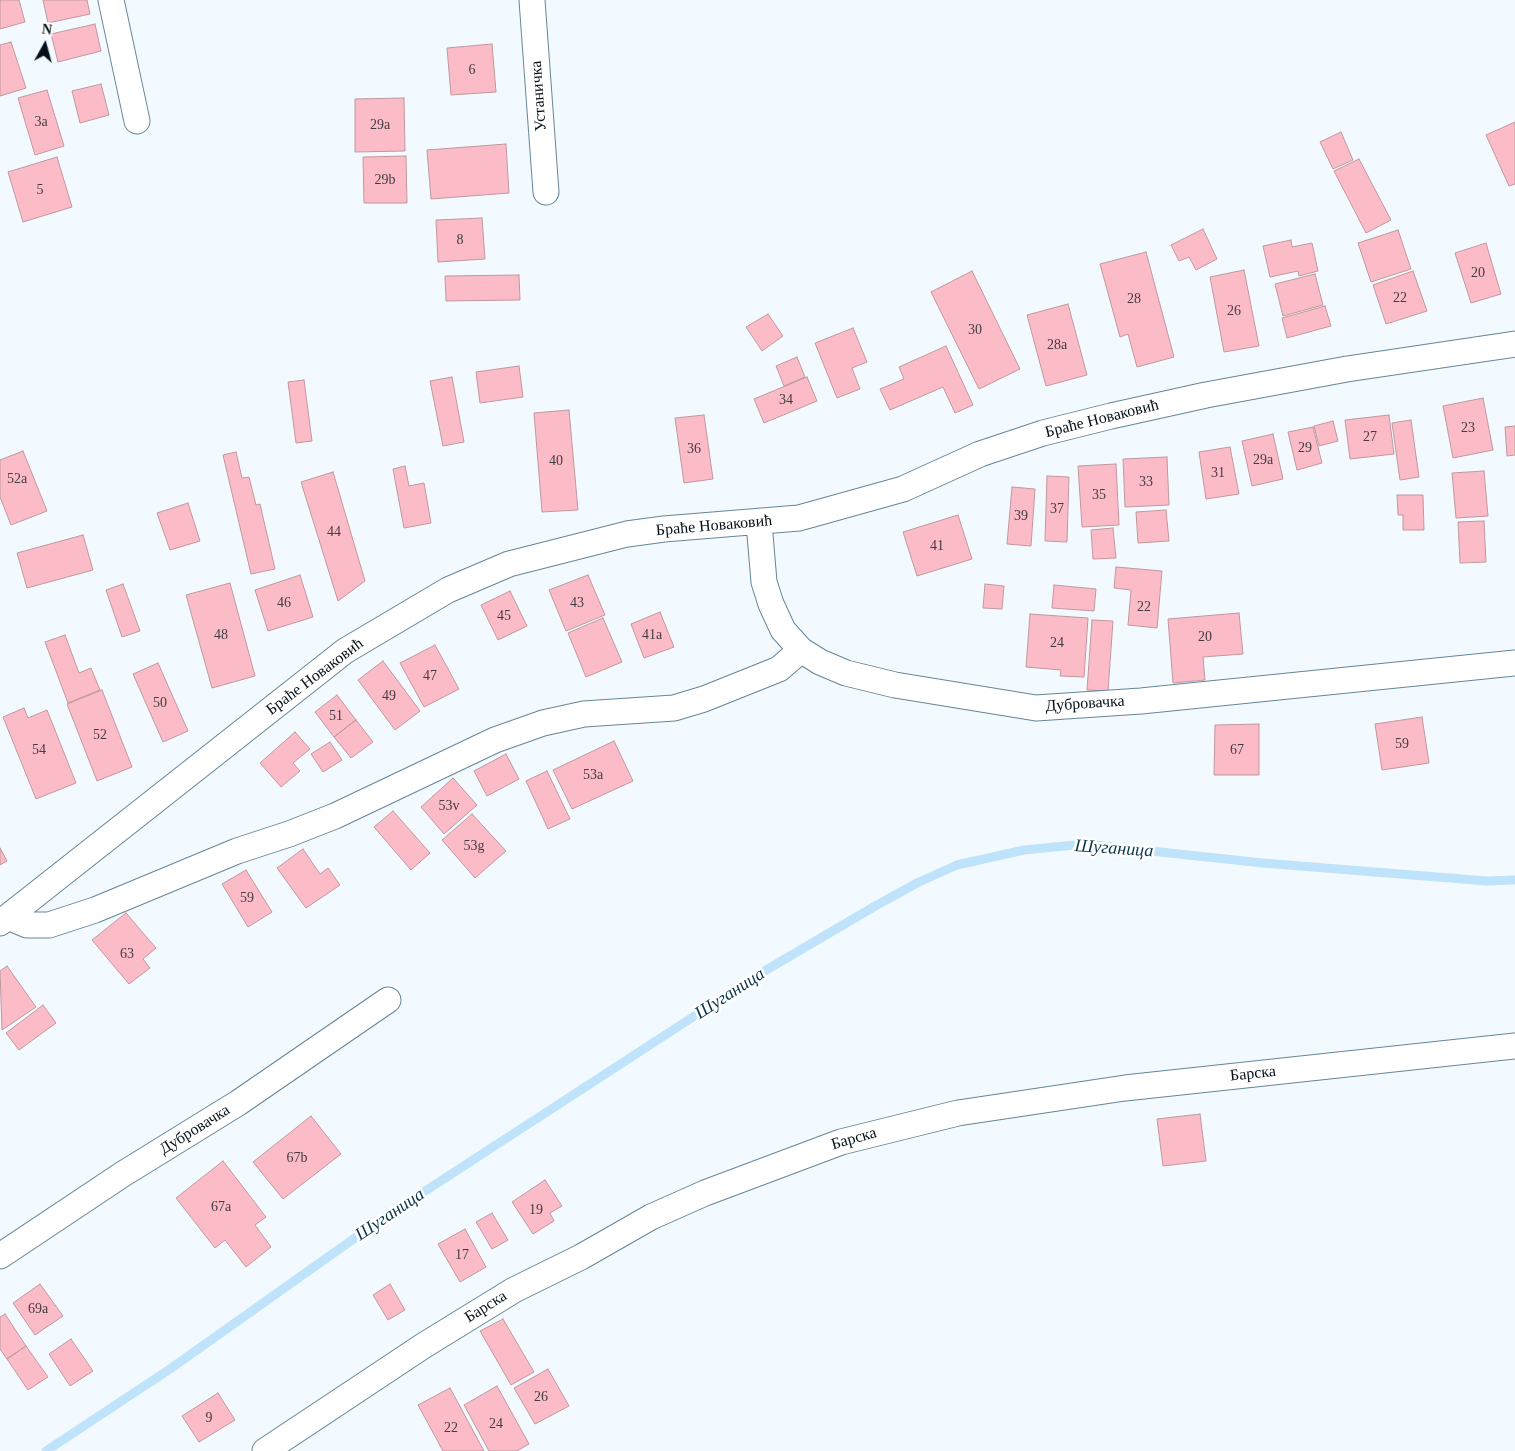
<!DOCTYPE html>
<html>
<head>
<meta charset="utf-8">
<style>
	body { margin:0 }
	#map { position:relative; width:1515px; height:1451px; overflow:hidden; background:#f3faff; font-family:Georgia,serif }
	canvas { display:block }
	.north { position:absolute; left:20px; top:20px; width:50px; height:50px; -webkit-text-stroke:4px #fff; paint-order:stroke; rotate:7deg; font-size:14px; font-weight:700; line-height:20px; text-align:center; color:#051119 }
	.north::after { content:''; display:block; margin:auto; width:18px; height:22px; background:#051119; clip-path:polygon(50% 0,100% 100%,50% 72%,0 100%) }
</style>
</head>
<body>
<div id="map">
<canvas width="1515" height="1451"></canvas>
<div class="north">N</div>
</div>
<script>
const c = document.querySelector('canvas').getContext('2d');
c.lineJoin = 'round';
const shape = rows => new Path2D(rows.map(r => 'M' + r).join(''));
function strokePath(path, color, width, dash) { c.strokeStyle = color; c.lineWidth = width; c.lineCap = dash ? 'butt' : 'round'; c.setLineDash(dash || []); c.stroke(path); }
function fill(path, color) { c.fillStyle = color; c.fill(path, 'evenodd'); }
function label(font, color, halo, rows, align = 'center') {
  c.font = font + ' Georgia,serif'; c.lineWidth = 5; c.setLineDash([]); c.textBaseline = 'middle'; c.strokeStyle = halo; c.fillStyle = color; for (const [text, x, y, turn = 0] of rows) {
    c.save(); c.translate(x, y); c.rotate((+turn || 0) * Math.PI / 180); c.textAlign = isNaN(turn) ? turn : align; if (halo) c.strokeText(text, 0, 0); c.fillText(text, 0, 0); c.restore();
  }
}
strokePath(shape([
	[46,1451,170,1369,376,1223,756,976,877,905,919,882,957,865,1024,850,1085,844,1263,863,1487,881,1515,880]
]), '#bfe3fa', 9);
const building = shape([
	[0,0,19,0,25,22,0,29,0,0],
	[43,0,87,0,90,14,48,23,43,0],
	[95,24,101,51,58,62,51,34,95,24],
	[11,42,26,88,0,96,0,45,11,42],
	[492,44,496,92,451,95,447,48,492,44],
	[101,84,109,115,80,123,72,91,101,84],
	[47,90,64,146,35,155,18,98,47,90],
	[404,98,405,151,355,152,355,99,404,98],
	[1515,122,1515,184,1509,186,1486,135,1515,122],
	[1341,132,1353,160,1333,169,1320,142,1341,132],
	[506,144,509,193,431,199,427,150,506,144],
	[406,156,407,203,364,203,363,157,406,156],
	[57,157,72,207,23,222,8,172,57,157],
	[1359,159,1391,220,1366,233,1334,171,1359,159],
	[482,218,485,259,438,262,436,220,482,218],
	[1203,229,1217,259,1196,270,1189,257,1179,261,1171,245,1203,229],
	[1398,230,1411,269,1371,282,1358,243,1398,230],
	[1291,240,1292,247,1312,243,1318,271,1299,276,1298,271,1270,277,1263,246,1291,240],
	[1486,243,1501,294,1471,303,1455,253,1486,243],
	[1146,252,1174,357,1137,367,1128,334,1120,337,1100,264,1146,252],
	[1244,270,1259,346,1224,352,1210,277,1244,270],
	[972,271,1020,369,979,389,931,292,972,271],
	[1413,271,1427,311,1386,324,1373,285,1413,271],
	[1315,274,1323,305,1283,316,1275,284,1315,274],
	[519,275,520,300,446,301,445,276,519,275],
	[1068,304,1087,375,1046,386,1027,315,1068,304],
	[1325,306,1331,326,1287,338,1282,318,1325,306],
	[768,314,783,336,762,351,746,327,768,314],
	[853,328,867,362,852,368,860,389,837,398,815,343,853,328],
	[946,346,973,405,955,413,943,387,890,410,880,389,904,379,899,367,946,346],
	[797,357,805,377,784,386,776,366,797,357],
	[519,366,523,397,480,403,476,372,519,366],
	[452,377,464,442,443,446,430,381,452,377],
	[807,377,817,401,764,423,754,399,807,377],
	[304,380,312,441,296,443,288,382,304,380],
	[1483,398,1493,450,1453,458,1443,406,1483,398],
	[569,410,578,510,542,512,534,413,569,410],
	[704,415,713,479,684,483,675,418,704,415],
	[1389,415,1394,454,1350,459,1345,420,1389,415],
	[1411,420,1419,477,1400,480,1392,423,1411,420],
	[1333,421,1338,441,1319,446,1314,426,1333,421],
	[1515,426,1515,455,1507,456,1505,427,1515,426],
	[1313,427,1322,463,1297,470,1288,432,1313,427],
	[1273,434,1283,479,1252,486,1242,441,1273,434],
	[1230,447,1239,494,1206,499,1199,452,1230,447],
	[23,451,47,511,11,525,0,497,0,460,23,451],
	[236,452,242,478,249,477,256,505,260,504,275,569,251,574,223,455,236,452],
	[1167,457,1169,505,1125,507,1123,459,1167,457],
	[1116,464,1119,525,1082,527,1078,466,1116,464],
	[405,466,409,486,424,483,431,523,404,528,393,469,405,466],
	[1484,471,1488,516,1456,518,1452,473,1484,471],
	[333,472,365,581,338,601,301,482,333,472],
	[1047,476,1069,477,1067,542,1045,541,1047,476],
	[1012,487,1035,489,1031,546,1007,544,1012,487],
	[1397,495,1423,495,1424,530,1403,530,1403,515,1398,515,1397,495],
	[188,503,200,541,170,550,157,513,188,503],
	[1166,510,1169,541,1138,543,1136,512,1166,510],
	[958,515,972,559,917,576,903,532,958,515],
	[1484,521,1486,562,1460,563,1458,522,1484,521],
	[1113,528,1116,558,1093,559,1091,530,1113,528],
	[83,535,93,570,27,588,17,553,83,535],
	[1116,567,1162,571,1157,628,1128,625,1131,590,1114,588,1116,567],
	[300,575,313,617,268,631,255,590,300,575],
	[588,575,605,615,566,631,549,590,588,575],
	[230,583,255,676,212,688,186,595,230,583],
	[123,584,140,631,122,637,106,590,123,584],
	[985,584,1004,586,1002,609,983,608,985,584],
	[1054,585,1096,589,1094,611,1052,608,1054,585],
	[510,591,527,626,498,640,481,605,510,591],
	[660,612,674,647,644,658,631,624,660,612],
	[1239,613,1243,654,1203,657,1205,680,1173,683,1168,619,1239,613],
	[1030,614,1088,618,1084,677,1060,676,1061,670,1026,667,1030,614],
	[603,618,622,662,586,677,568,633,603,618],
	[1092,620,1113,621,1108,691,1087,690,1092,620],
	[65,635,79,673,91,668,100,690,68,703,45,642,65,635],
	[435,645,459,689,424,707,400,663,435,645],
	[383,661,420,711,395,730,358,680,383,661],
	[158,663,188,731,163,742,133,674,158,663],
	[102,690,132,767,97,781,67,704,102,690],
	[337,695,356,720,334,737,315,712,337,695],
	[24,708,28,718,47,710,76,783,36,799,3,717,24,708],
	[1422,717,1429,763,1382,770,1375,724,1422,717],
	[356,720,373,742,351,758,334,737,356,720],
	[1259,724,1259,775,1214,775,1215,725,1259,724],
	[295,732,310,749,293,763,300,771,281,787,260,763,295,732],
	[614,741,633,781,572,809,553,770,614,741],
	[330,742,342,760,323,772,311,754,330,742],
	[506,754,519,779,487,796,474,771,506,754],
	[547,771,570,819,548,829,526,781,547,771],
	[453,778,477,805,444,834,421,807,453,778],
	[393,811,430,853,411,870,374,827,393,811],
	[472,814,506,851,475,878,442,840,472,814],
	[0,848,7,861,0,865,0,848],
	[303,849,320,874,328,868,340,885,306,908,277,868,303,849],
	[246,870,272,912,248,927,222,884,246,870],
	[126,913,156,948,143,959,150,968,129,984,92,940,126,913],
	[7,966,36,1007,2,1030,0,971,7,966],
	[43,1005,56,1023,19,1050,6,1033,43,1005],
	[1200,1114,1206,1161,1163,1166,1157,1119,1200,1114],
	[311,1116,341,1154,283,1199,253,1162,311,1116],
	[223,1161,266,1217,255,1225,271,1247,246,1267,225,1240,215,1248,176,1198,223,1161],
	[545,1180,562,1206,550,1213,554,1221,533,1234,512,1202,545,1180],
	[492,1213,508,1240,492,1249,476,1222,492,1213],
	[465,1229,486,1267,460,1282,438,1244,465,1229],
	[40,1284,63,1316,35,1335,13,1303,40,1284],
	[390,1284,405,1310,388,1320,373,1295,390,1284],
	[5,1314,26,1346,7,1359,0,1349,0,1317,5,1314],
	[503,1319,534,1372,511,1385,480,1331,503,1319],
	[71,1339,93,1371,70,1386,49,1354,71,1339],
	[26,1346,48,1377,28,1390,7,1359,26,1346],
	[548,1369,569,1406,535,1424,514,1388,548,1369],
	[497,1386,529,1444,517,1451,489,1451,464,1405,497,1386],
	[450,1388,484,1451,443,1451,418,1405,450,1388],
	[218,1393,235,1420,199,1442,182,1416,218,1393]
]);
fill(building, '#fcbcc7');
strokePath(building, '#bf989e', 1);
const minor = shape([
	[111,0,137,121],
	[532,0,546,192],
	[759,523,764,582,771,604,783,630,801,650,820,662,846,673,895,685,1036,708,1141,701,1515,663],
	[8,917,27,925,49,925,95,910,237,851,289,834,335,816,495,740,543,723,584,714,674,708,704,699,779,669,801,650],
	[0,923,345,651,448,590,509,564,627,534,664,529,799,518,903,489,980,454,1043,433,1111,416,1206,395,1347,369,1515,344],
	[0,1256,123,1174,238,1103,388,1000],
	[265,1451,423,1346,514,1290,581,1257,651,1217,705,1193,841,1142,958,1113,1125,1088,1515,1046]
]);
strokePath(minor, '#658599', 27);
strokePath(minor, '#fff', 25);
label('14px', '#433c44', null, [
	["6",472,70],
	["3a",41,122],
	["29a",380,125],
	["29b",385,180],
	["5",40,190],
	["8",460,240],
	["20",1478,273],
	["22",1400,298],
	["28",1134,299],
	["26",1234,311],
	["30",975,330],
	["28a",1057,345],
	["34",786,400],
	["23",1468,428],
	["27",1370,437],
	["29",1305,448],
	["36",694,449],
	["29a",1263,460],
	["40",556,461],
	["31",1218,473],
	["52a",17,479],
	["33",1146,482],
	["35",1099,495],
	["37",1057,509],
	["39",1021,516],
	["44",334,532],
	["41",937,546],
	["46",284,603],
	["43",577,603],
	["22",1144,607],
	["45",504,616],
	["48",221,635],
	["41a",652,635],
	["20",1205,637],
	["24",1057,643],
	["47",430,676],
	["49",389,696],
	["50",160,703],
	["51",336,716],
	["52",100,735],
	["59",1402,744],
	["54",39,750],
	["67",1237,750],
	["53a",593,775],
	["53v",449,806],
	["53g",474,846],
	["59",247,898],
	["63",127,954],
	["67b",297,1158],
	["67a",221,1207],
	["19",536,1210],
	["17",462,1255],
	["69a",38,1309],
	["26",541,1397],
	["9",209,1418],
	["24",496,1424],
	["22",451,1428]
]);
label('16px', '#051119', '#fff', [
	["Устаничка",539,96,-94],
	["Браће Новаковић",1102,419,-14],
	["Браће Новаковић",714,526,-5],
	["Браће Новаковић",315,677,-37],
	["Дубровачка",1085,704,-4],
	["Барска",1253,1074,-6],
	["Дубровачка",195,1130,-32],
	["Барска",854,1139,-16],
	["Барска",486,1307,-32]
]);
label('italic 18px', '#08364d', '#fff', [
	["Шуганица",1114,849,4],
	["Шуганица",730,994,-33],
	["Шуганица",390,1215,-34]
]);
</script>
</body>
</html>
